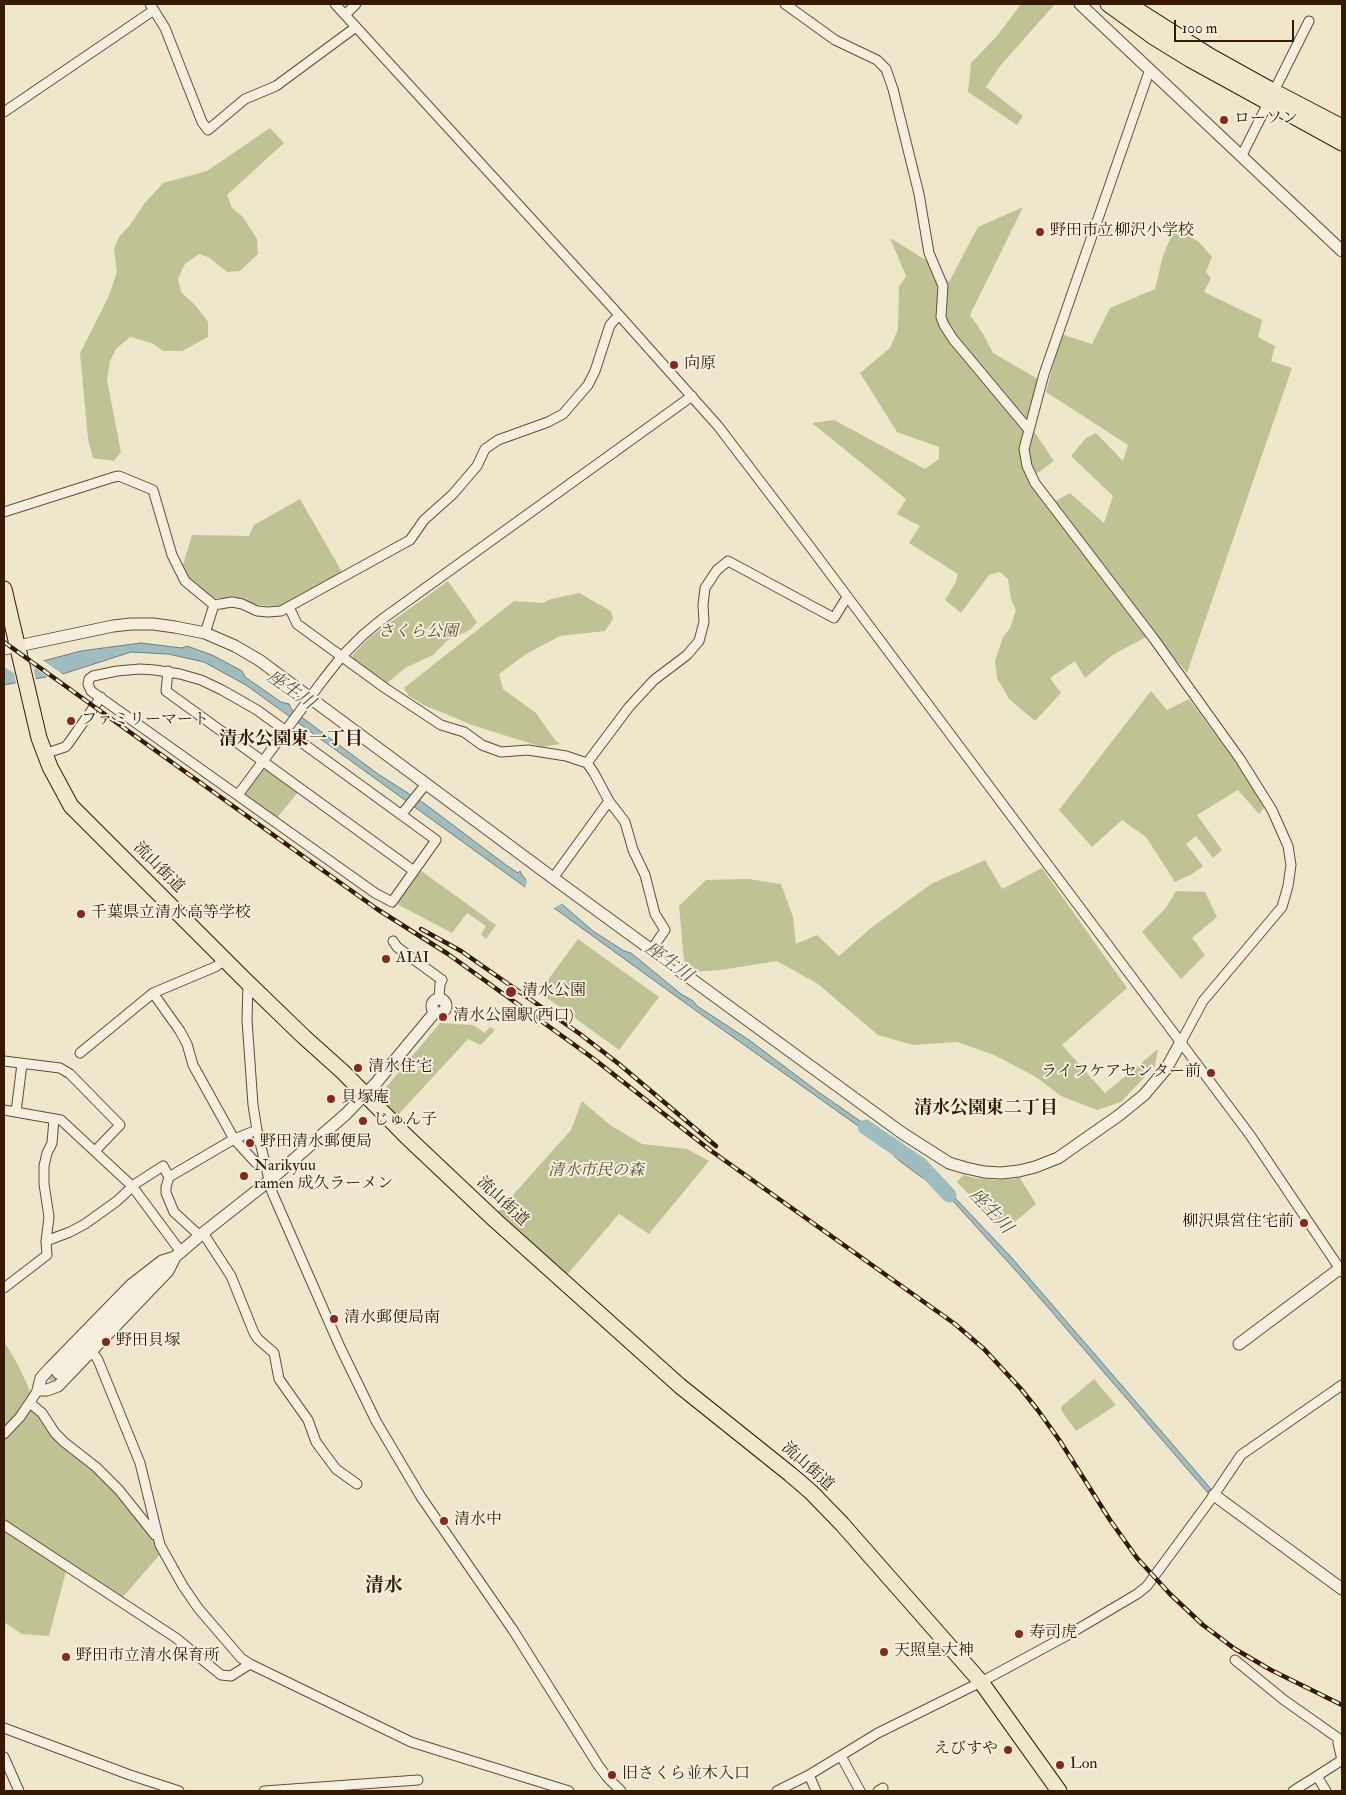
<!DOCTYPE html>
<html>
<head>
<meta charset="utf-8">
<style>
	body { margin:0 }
	#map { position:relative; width:1346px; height:1795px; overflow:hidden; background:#eee7cc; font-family:"IM FELL Double Pica",serif }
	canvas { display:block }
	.frame { position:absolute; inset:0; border:5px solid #361a00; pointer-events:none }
	.scale { position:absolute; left:1174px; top:20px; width:120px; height:22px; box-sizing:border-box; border:2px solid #361a00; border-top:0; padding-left:6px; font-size:15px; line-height:18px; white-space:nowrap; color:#361a00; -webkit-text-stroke:4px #f4efde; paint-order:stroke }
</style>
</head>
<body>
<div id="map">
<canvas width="1346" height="1795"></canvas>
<div class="frame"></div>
<div class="scale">100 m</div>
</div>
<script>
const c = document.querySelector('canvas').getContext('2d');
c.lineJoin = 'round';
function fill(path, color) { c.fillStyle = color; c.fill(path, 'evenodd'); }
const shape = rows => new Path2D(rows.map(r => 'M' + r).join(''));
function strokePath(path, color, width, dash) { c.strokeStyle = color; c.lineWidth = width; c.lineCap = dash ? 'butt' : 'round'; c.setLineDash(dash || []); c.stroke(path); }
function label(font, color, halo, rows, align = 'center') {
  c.font = font + ' "IM FELL Double Pica","Noto Serif JP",serif'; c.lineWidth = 4; c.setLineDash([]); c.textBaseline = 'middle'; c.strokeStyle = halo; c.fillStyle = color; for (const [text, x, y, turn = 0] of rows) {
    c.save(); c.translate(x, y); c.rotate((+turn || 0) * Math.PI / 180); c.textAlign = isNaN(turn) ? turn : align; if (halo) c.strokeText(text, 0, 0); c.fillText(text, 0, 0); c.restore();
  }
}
fill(shape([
	[1021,4,1055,4,1000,66,986,87,1023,116,1017,125,968,92,971,63,997,36],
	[270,128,284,143,227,195,232,208,243,217,257,239,258,254,240,271,227,272,210,258,199,254,185,264,178,279,181,292,197,307,208,322,208,337,182,351,163,351,152,343,130,337,116,349,110,361,107,380,121,452,114,461,93,458,88,439,80,353,108,298,117,272,114,249,119,237,130,225,144,204,163,183,207,171],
	[1023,207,970,315,982,332,993,353,1038,379,1027,421,1054,461,1035,475,1056,501,1070,493,1104,523,1113,496,1071,456,1086,438,1096,433,1123,461,1128,445,1046,392,1061,334,1092,344,1110,308,1155,289,1163,256,1174,229,1198,241,1212,257,1206,272,1211,278,1204,292,1262,320,1258,337,1275,346,1271,361,1292,368,1187,673,1154,633,1114,654,1085,678,1075,661,1050,678,1061,693,1035,721,1009,699,997,678,995,661,1003,637,1010,628,1016,610,1011,599,1008,579,1000,572,989,575,961,613,945,600,956,582,958,574,909,543,920,526,897,514,906,499,812,423,834,420,925,469,939,459,939,447,897,432,860,373,890,348,898,329,899,287,906,276,890,238,929,262,949,282,978,227],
	[300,499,342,572,282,606,253,605,232,598,211,598,190,581,182,568,192,535,249,536,254,525],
	[448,581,477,622,470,630,448,640,433,655,405,668,386,684,353,659,352,656,370,637],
	[579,593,611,611,613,619,605,631,560,636,526,654,499,674,503,689,536,713,555,740,560,744,542,747,472,725,424,705,409,696,404,688,514,601,543,603,551,599],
	[1151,691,1167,710,1189,699,1250,782,1264,808,1259,814,1238,790,1197,815,1222,850,1213,858,1196,836,1186,844,1203,866,1192,874,1175,882,1146,837,1122,820,1092,847,1059,810],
	[266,767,299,791,276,819,246,797,246,791,263,768],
	[985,860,1002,889,1042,868,1127,988,1062,1045,1105,1093,1158,1049,1155,1066,1121,1102,1097,1110,1061,1096,1036,1077,994,1055,957,1042,913,1045,878,1035,818,984,777,961,721,970,690,972,684,960,679,906,706,880,748,879,781,884,793,917,796,944,817,935,839,956,871,928,931,884],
	[420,870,496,925,486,939,481,934,486,926,467,913,452,933,395,903],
	[1176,891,1205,892,1217,917,1192,938,1205,955,1181,979,1142,932,1165,909],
	[578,939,659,997,619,1050,539,992],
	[440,1023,473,1025,485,1033,490,1027,495,1030,481,1045,468,1039,397,1116,380,1100,382,1092],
	[582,1101,610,1125,642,1144,687,1149,709,1161,649,1234,619,1214,565,1277,496,1214,571,1130],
	[963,1175,975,1178,997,1180,1020,1178,1036,1204,1004,1231,957,1182],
	[4,1341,18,1365,46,1425,109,1481,127,1501,156,1542,162,1552,122,1598,68,1564,49,1636,22,1634,4,1622],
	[1094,1379,1116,1405,1076,1431,1061,1410,1062,1406]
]), '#bfc393');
const water = shape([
	[141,643,182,648,187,646,212,655,242,671,245,677,281,702,289,704,292,710,378,774,425,804,506,865,518,873,520,871,523,877,564,906,593,931,624,951,631,953,681,994,693,1001,697,1006,749,1040,817,1091,870,1128,943,1186,957,1200,1011,1257,1211,1489,1208,1493,1026,1282,954,1202,938,1189,901,1162,867,1132,847,1118,695,1010,246,685,204,662,168,654,131,652,66,673,4,685,4,668,43,661,81,651,141,643]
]);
fill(water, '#9ebdc1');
strokePath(water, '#747c74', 1);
fill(shape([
	[41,659,65,676,50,679,35,668,34,670,36,680,16,684,14,673,4,667,4,665],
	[525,875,561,901,563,903,552,909,524,890,527,882]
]), '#eee7cc');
strokePath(shape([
	[865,1127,921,1165,949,1195]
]), '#9ebdc1', 15);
strokePath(shape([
	[39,1393,58,1373]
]), '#c9bea3', 11, [11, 5.5]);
const minor = shape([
	[150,4,165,28,202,122,208,130,245,99,276,86,356,27],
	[335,4,611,306,718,426,808,544,1250,1135,1342,1272],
	[785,4,835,40,877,60,886,69,893,89,919,194,929,253,943,286,941,317,944,325,953,339,1029,430],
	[345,15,356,4],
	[1150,69,1044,374,1024,449,1027,466,1035,483,1154,639,1240,759,1272,810,1288,846,1291,865,1288,886,1282,907,1203,1001,1181,1042],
	[4,112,154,10],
	[1242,155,1309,21],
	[4,512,114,477,119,476,153,490,172,555,185,581,214,605,232,602,242,604,257,611,268,612,281,611,410,540,424,520,453,494,477,466,485,449,498,440,548,422,563,414,588,385,595,371,610,325,619,315],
	[289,607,297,624,385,688,441,725,464,732,482,745,501,752,528,750,566,756,587,763,594,773,609,801,625,822,633,850,645,875,655,914,665,930,652,949],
	[205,633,214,605],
	[140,669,155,670,180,674,201,680,222,690,257,710,436,840,392,902,375,893,91,691,88,684,89,679,93,676,117,671,140,669],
	[168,671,166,691,414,871],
	[44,754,65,747,68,744,101,697],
	[587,763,629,707,654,680,687,655,699,641,704,622,703,605,705,588,717,570,728,561,834,618,847,597],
	[238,795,323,680,342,656,363,635,381,620,692,396],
	[401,815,426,784],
	[553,878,609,801],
	[393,941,397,947,442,980,440,984,439,999],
	[225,960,215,967,153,993,180,1031,187,1044,193,1065,234,1139,256,1163,265,1163],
	[248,983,247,1020,253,1105,257,1130,272,1192,340,1347,376,1421,421,1497,513,1630,598,1765,607,1777,621,1791],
	[80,1053,153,993],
	[4,1061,60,1068,70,1074,120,1125,95,1151],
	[4,1110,61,1120,132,1186,181,1252],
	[16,1112,22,1064],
	[132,1186,163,1166,169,1177],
	[203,1233,231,1276,254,1333,258,1339,274,1353,279,1379,308,1420,316,1442,336,1469,357,1484],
	[200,1236,174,1212,166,1193,166,1187,169,1177,234,1139,257,1130],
	[46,1241,70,1232,85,1224,117,1201,132,1187],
	[4,1288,47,1255,46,1241,49,1217,44,1184,44,1166,47,1153,52,1143,54,1119],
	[92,1351,98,1360,140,1463,160,1545,183,1586,198,1608,241,1658,250,1664,411,1742,569,1791],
	[30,1403,42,1413,55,1433,64,1442,96,1467,119,1490,155,1535],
	[4,1434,20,1417,38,1390],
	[4,1525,176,1638,221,1675,231,1676,250,1664],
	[1235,1660,1284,1700,1338,1738],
	[4,1728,130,1775,179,1791],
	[841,1756,860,1791],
	[4,1757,19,1791],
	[809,1775,816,1791],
	[264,1791,418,1780],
	[777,1791,809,1775,878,1733,981,1682,1066,1636,1137,1594,1147,1586,1214,1495,1241,1455,1342,1385],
	[878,1791,883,1788],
	[1293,1791,1317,1776],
	[1326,1791,1317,1776,1342,1760,1338,1743,1338,1738]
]);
const tertiary = shape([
	[1080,4,1342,251],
	[4,649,113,626,131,624,153,624,175,627,205,633,235,646,259,660,553,878,902,1133,949,1163,966,1168,984,1172,1001,1173,1019,1171,1035,1167,1058,1158,1118,1116,1144,1095,1166,1069,1181,1042],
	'432 1006a7 7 0 1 1 14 0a7 7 0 1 1-14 0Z',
	[175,1257,168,1271,58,1386,47,1390,38,1390,41,1378,50,1368,131,1285,162,1261,175,1257],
	[1239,1344,1342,1267],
	[58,1373,155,1274,203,1233,269,1181,346,1114,376,1083,435,1012],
	[1214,1495,1342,1589]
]);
const primary = shape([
	[4,589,39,738,50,767,71,806,243,978,304,1037,343,1072,406,1136,496,1221,680,1386,790,1474,811,1492,842,1524,981,1682,1059,1791]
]);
const trunk = shape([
	[1108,4,1152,36,1191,60,1342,143],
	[1128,4,1210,56,1273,91,1342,127]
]);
strokePath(minor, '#644d33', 11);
strokePath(tertiary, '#644d33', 13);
strokePath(primary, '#361a00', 17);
strokePath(trunk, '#361a00', 17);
strokePath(minor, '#f4efde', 9);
strokePath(tertiary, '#f4efde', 11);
strokePath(primary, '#eee7cc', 15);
strokePath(trunk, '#eee7cc', 15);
const rail = shape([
	[4,642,293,849,377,909,448,954,594,1059,710,1150,955,1324,984,1349,1021,1389,1037,1409,1060,1441,1110,1520,1137,1558,1170,1594,1203,1625,1235,1649,1271,1670,1342,1705],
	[421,929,461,951,580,1034,619,1064,716,1146]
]);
strokePath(rail, '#361a00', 4.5);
strokePath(rail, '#f4efde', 2.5, [8]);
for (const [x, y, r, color] of [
	[1224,120,5,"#8f2418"],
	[1040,232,5,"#8f2418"],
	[674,365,5,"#8f2418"],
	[71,721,5,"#8f2418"],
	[81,914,5,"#8f2418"],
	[386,959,5,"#8f2418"],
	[511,992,6,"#8f2418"],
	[443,1017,5,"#8f2418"],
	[358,1068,5,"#8f2418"],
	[1211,1073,5,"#8f2418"],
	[331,1099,5,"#8f2418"],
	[363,1121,5,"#8f2418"],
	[250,1143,5,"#8f2418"],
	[244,1176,5,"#8f2418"],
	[1304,1223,5,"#8f2418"],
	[334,1319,5,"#8f2418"],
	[106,1342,5,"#8f2418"],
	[444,1521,5,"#8f2418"],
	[1019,1634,5,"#8f2418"],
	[884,1652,5,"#8f2418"],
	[66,1657,5,"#8f2418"],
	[1008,1750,5,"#8f2418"],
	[1060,1765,5,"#8f2418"],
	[612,1775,5,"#8f2418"]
]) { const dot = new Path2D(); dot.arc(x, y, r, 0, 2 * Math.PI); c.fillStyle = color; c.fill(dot); strokePath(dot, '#f4efde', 2); }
label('16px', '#361a00', '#f4efde', [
	["ローソン",1234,120],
	["野田市立柳沢小学校",1050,232],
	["向原",684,365],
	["ファミリーマート",81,721],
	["千葉県立清水高等学校",91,914],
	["AIAI",396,959],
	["清水公園",522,992],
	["清水公園駅(西口)",453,1017],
	["清水住宅",368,1068],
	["ライフケアセンター前",1201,1073,"right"],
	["貝塚庵",341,1099],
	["じゅん子",373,1121],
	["野田清水郵便局",260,1143],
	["Narikyuu",254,1167],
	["ramen 成久ラーメン",254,1185],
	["柳沢県営住宅前",1294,1223,"right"],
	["清水郵便局南",344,1319],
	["野田貝塚",116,1342],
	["清水中",454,1521],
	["寿司虎",1029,1634],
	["天照皇大神",894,1652],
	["野田市立清水保育所",76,1657],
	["えびすや",998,1750,"right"],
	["Lon",1070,1765],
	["旧さくら並木入口",622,1775]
], 'left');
label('italic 16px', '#5f4d2c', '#f4efde', [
	["さくら公園",418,633],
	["清水市民の森",596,1172]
]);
label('16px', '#361a00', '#f4efde', [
	["流山街道",158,868,45],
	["流山街道",502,1202,43],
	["流山街道",807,1467,42]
]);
label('italic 18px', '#5a5344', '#f4efde', [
	["座生川",290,691,35],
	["座生川",668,963,36],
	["座生川",990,1212,47]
]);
label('bold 18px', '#361a00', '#f4efde', [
	["清水公園東一丁目",291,740],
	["清水公園東二丁目",986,1109]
]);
label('bold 19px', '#361a00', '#f4efde', [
	["清水",384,1587]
]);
</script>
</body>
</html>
